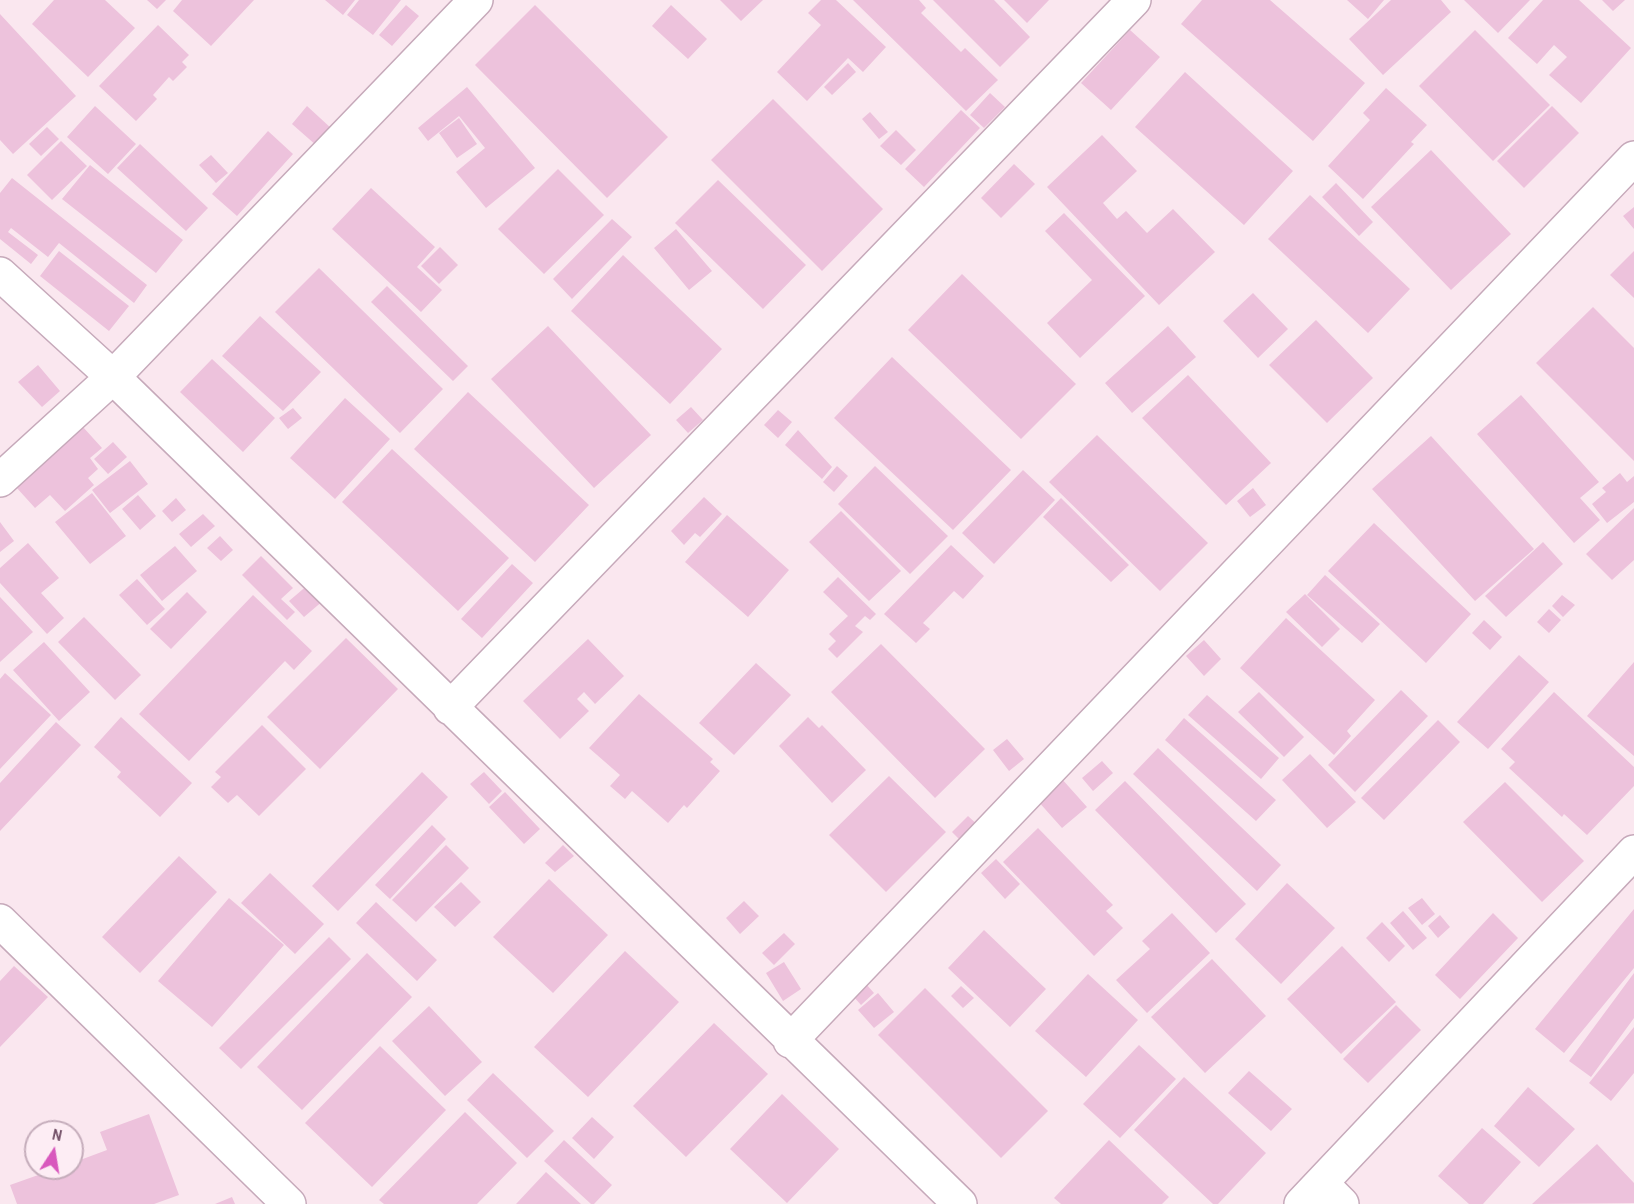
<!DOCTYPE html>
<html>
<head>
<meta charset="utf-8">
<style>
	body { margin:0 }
	#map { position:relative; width:1634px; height:1204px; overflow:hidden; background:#fae7ef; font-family:"Archivo Narrow",sans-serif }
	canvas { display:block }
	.north { position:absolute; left:24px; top:1120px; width:60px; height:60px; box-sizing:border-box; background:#fdedf4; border:2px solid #c5adbb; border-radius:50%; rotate:12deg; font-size:16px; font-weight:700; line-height:24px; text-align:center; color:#714e65 }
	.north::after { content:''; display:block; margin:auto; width:21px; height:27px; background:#d859bd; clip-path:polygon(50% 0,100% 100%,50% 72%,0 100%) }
</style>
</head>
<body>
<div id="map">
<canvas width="1634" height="1204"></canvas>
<div class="north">N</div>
</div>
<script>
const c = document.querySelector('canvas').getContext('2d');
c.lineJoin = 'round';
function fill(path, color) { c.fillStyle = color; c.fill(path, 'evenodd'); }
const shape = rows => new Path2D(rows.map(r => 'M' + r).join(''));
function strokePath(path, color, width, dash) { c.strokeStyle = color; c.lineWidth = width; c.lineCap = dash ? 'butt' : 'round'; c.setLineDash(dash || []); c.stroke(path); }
fill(shape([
	[54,0,105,0,135,28,88,77,32,24],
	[147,0,166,0,157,9],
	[182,0,254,0,211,46,173,11],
	[325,0,355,0,343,15],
	[359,0,401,0,373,35,347,15],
	[720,0,763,0,741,21],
	[821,0,836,0,886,47,863,72,848,58,807,101,777,72,821,25,808,13],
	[853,0,919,0,926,8,921,13,961,52,965,48,998,80,966,111],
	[933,0,994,0,1030,37,1000,67],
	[1004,0,1049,0,1027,23],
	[1202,0,1270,0,1365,83,1313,141,1181,24],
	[1347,0,1384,0,1368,19],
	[1391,0,1441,0,1451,12,1383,75,1349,39],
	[1464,0,1530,0,1498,33],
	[1543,0,1579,0,1631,48,1581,103,1549,75,1567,57,1554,45,1537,64,1508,38],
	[1602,0,1625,0,1613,11],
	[406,5,419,16,392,46,379,35],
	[535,5,668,137,607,198,475,65],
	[671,5,707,39,688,59,652,26],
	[0,14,76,96,13,154,0,140],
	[158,25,189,55,182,62,187,67,173,81,169,77,153,95,157,99,136,121,99,86],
	[1130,30,1160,57,1111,110,1081,83],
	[1475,30,1550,105,1493,161,1419,86],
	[848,63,856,72,832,95,824,87],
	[1185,72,1293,171,1244,225,1135,127],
	[467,87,535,168,486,208,456,172,485,148,459,116,428,141,418,128],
	[1386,88,1427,125,1411,142,1414,144,1363,199,1328,166,1370,120,1363,113],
	[990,93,1005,107,984,128,970,115],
	[773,99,883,209,822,271,711,160],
	[95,106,136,144,108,174,67,137],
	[307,106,332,129,317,146,292,124],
	[1552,106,1579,133,1524,188,1497,161],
	[961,110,980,128,924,187,905,169],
	[870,112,888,132,879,139,862,119],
	[459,118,477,144,457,158,439,133],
	[47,127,59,139,41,156,29,144],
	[896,130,916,150,901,165,880,146],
	[268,131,293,154,237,216,212,194],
	[1102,135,1137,171,1103,203,1117,219,1126,211,1147,233,1173,209,1215,252,1159,305,1047,187],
	[61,141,87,166,52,200,27,175],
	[140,144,208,208,186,231,117,168],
	[1431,150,1511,234,1451,290,1371,207],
	[211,155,228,173,216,183,199,165],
	[1014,164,1035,184,1001,218,981,198],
	[90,165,183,240,156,273,62,199],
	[558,169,604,215,544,274,498,229],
	[12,178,147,285,134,303,59,243,48,257,11,228,8,232,38,255,31,264,0,239,0,193],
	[718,180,806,265,763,309,675,223],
	[1336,183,1373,222,1359,236,1322,197],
	[371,188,435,247,417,267,442,290,421,312,332,229],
	[1310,195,1410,289,1368,333,1268,239],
	[1634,207,1634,229,1623,216],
	[1064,213,1145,296,1080,358,1047,323,1092,280,1045,231],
	[612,219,632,237,572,299,553,279],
	[676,229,712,271,689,290,654,248],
	[440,247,458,265,439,284,421,266],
	[59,251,129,306,109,331,40,276],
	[1634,251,1634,298,1610,275],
	[623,255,722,349,670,404,571,311],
	[319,268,443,389,400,433,275,312],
	[962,274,1076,384,1021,439,908,330],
	[387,286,468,366,453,381,371,302],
	[1253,293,1288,329,1258,358,1223,321],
	[1593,307,1634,348,1634,461,1536,363],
	[260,316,321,372,283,411,222,356],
	[1316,320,1373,378,1327,423,1269,365],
	[548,326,651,435,594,488,491,379],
	[1168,326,1196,357,1132,413,1105,383],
	[892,357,1011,470,953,530,834,418],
	[212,359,275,418,243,452,180,392],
	[38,365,60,391,42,407,18,382],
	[1188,375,1271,463,1226,505,1142,418],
	[468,392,589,505,535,562,414,449],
	[1521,395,1599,482,1580,498,1600,520,1574,543,1477,434],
	[345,398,390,439,335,499,290,458],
	[691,407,703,420,688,433,676,420],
	[293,408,302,418,288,429,279,418],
	[778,410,792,422,778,438,764,425],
	[83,427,102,448,90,458,98,469,88,478,94,485,65,511,50,495,35,508,16,487],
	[798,430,832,467,822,479,785,445],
	[1097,435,1208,543,1160,591,1049,482],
	[1431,436,1534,549,1475,601,1372,489],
	[113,442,127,457,108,474,94,459],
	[392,449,509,558,458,611,342,502],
	[130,461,148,484,110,513,92,490],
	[837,466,848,476,834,492,823,482],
	[875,466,948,536,910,574,838,504],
	[1023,470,1055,500,994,564,962,533],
	[1620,473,1627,482,1634,476,1634,502,1607,523,1592,504,1606,492,1602,488],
	[1253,488,1266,505,1250,517,1237,501],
	[92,493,126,536,90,564,55,522],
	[138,495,156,516,140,530,122,509],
	[704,497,722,514,700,537,695,533,684,545,671,531],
	[176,498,186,510,172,522,162,511],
	[1061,498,1129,565,1111,582,1043,517],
	[1634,508,1634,560,1612,580,1586,554],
	[841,511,901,571,869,601,809,542],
	[203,514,215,526,191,547,179,534],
	[727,515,789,570,748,617,685,562],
	[0,522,14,541,0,552],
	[1374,523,1471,614,1426,663,1328,571],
	[220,536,233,550,221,561,207,548],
	[1543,542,1563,564,1506,617,1485,596],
	[28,543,59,578,41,593,64,618,47,634,0,583,0,568],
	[951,545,984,576,963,599,954,591,923,623,930,629,916,643,884,614],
	[175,546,197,571,162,601,140,575],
	[261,556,293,588,281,599,295,612,287,620,242,575],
	[512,564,533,583,482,638,461,619],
	[1325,575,1380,624,1362,643,1307,595],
	[838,577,876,614,870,620,865,616,855,626,863,632,837,658,828,649,836,641,829,634,848,616,823,592],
	[137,579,165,609,147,625,119,595],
	[309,584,324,600,304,617,289,601],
	[187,592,207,612,171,649,150,629],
	[1305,594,1340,629,1322,647,1286,612],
	[253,595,312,651,294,670,285,661,189,761,139,714],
	[1562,595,1575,605,1563,617,1552,606],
	[0,597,33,632,0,662],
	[1549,609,1561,620,1549,633,1537,622],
	[84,617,141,675,115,700,58,642],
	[1286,618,1375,700,1347,731,1351,736,1334,755,1240,668],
	[1484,620,1502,637,1490,650,1472,633],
	[346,638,398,689,320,769,267,717],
	[588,639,624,676,595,704,584,692,577,699,589,711,560,739,523,701],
	[1204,640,1221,659,1204,676,1186,656],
	[44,642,90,692,59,721,13,670],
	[881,644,985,749,935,798,831,692],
	[1519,655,1549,682,1488,749,1457,722],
	[1634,662,1634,756,1587,716],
	[756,663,791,695,734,755,699,723],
	[5,673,51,715,0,769,0,679],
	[1401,690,1428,716,1355,792,1328,765],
	[1259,692,1304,737,1284,757,1238,712],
	[1554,692,1634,767,1634,786,1587,835,1564,814,1562,817,1509,768,1515,762,1501,749],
	[639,694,713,759,710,762,720,771,687,808,684,805,668,823,632,791,625,799,610,786,620,775,589,748],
	[1207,695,1279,758,1261,779,1188,715],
	[121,717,192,783,160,817,117,777,121,772,94,747],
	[808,717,819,728,822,725,866,770,832,803,779,746],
	[1184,718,1276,800,1256,821,1165,740],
	[1438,720,1460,742,1384,820,1361,798],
	[56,722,81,745,0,831,0,783],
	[262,725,306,769,259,816,237,795,228,803,211,787,221,777,215,772],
	[1007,739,1024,759,1009,771,993,750],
	[1158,748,1281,865,1257,891,1133,774],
	[1310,754,1356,802,1327,828,1282,780],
	[1102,761,1113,773,1093,791,1082,778],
	[422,772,448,797,338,911,312,886],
	[484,772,502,791,489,804,470,784],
	[889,776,946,832,886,892,829,835],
	[1061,778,1087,807,1062,828,1037,800],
	[1125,781,1246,904,1216,933,1095,810],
	[1505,782,1584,861,1542,902,1463,822],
	[505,792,540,829,524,844,489,807],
	[968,816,980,827,964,844,952,832],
	[432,825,446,839,390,899,375,885],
	[1038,828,1113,905,1106,911,1123,928,1094,956,1003,862],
	[446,845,469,868,416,922,392,900],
	[563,845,574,856,555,872,545,863],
	[179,856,217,892,140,973,102,937],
	[996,859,1020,884,1005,899,981,873],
	[270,873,324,924,295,954,241,903],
	[549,879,608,935,553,993,493,937],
	[461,882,481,902,455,927,434,907],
	[1287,883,1335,928,1281,984,1235,939],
	[229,898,284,945,212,1027,158,981],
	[1422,898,1435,914,1422,925,1408,908],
	[744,901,759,916,740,934,726,918],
	[376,902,437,960,417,981,356,923],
	[1634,909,1634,968,1564,1053,1535,1029],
	[1403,911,1427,938,1413,950,1390,923],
	[1172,913,1210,953,1147,1013,1116,980,1150,949,1142,941],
	[1493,913,1518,938,1460,999,1435,975],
	[1440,915,1450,927,1438,938,1428,926],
	[1382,922,1405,946,1389,962,1366,938],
	[984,930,1046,989,1010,1027,948,968],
	[784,933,795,944,774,965,762,953],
	[329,937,351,959,241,1069,219,1048],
	[1342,946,1396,1002,1341,1054,1287,999],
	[625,951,679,1002,588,1097,534,1047],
	[367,953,412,997,302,1110,257,1067],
	[1212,959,1266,1016,1205,1073,1151,1017],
	[784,962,801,989,783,1001,766,973],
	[14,966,48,997,0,1047,0,981],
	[1634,973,1634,1018,1591,1077,1569,1061],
	[1088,974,1138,1020,1086,1077,1035,1031],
	[866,984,874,993,861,1005,853,996],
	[961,986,974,998,963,1008,951,996],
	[925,988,1048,1111,1001,1158,878,1035],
	[878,993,894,1012,874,1028,858,1010],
	[1396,1005,1421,1030,1368,1083,1343,1059],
	[429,1006,482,1062,445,1096,392,1041],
	[714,1023,768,1074,686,1157,633,1106],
	[1634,1027,1634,1073,1611,1101,1589,1083],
	[1139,1045,1176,1079,1120,1138,1083,1104],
	[380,1046,446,1110,372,1187,305,1123],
	[1249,1071,1292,1109,1271,1131,1228,1093],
	[493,1073,554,1131,527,1158,467,1100],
	[1184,1077,1266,1153,1218,1204,1213,1204,1134,1130],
	[1528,1087,1575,1129,1539,1167,1494,1126],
	[782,1094,839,1149,787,1203,730,1149],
	[465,1112,517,1163,477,1204,384,1204,379,1200],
	[149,1114,179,1195,154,1204,17,1204,10,1185,58,1168,72,1168,72,1163,107,1150,100,1132],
	[592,1117,614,1137,594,1159,572,1138],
	[1482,1128,1521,1162,1483,1204,1469,1204,1438,1176],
	[564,1140,612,1185,594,1204,591,1204,544,1161],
	[1109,1140,1169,1197,1162,1204,1061,1204,1054,1198],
	[1597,1144,1634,1183,1634,1203,1532,1204],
	[546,1172,581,1204,516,1204],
	[232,1197,235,1204,215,1204]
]), '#edc2dc');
const street = shape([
	[0,274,113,377,960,1204],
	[0,480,113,377,476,0],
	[450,708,1134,0],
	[0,921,289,1204],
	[790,1041,1634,158],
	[1321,1183,1342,1204],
	[1301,1204,1634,852]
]);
strokePath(street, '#c6a9ba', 36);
strokePath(street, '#fff', 33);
</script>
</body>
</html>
